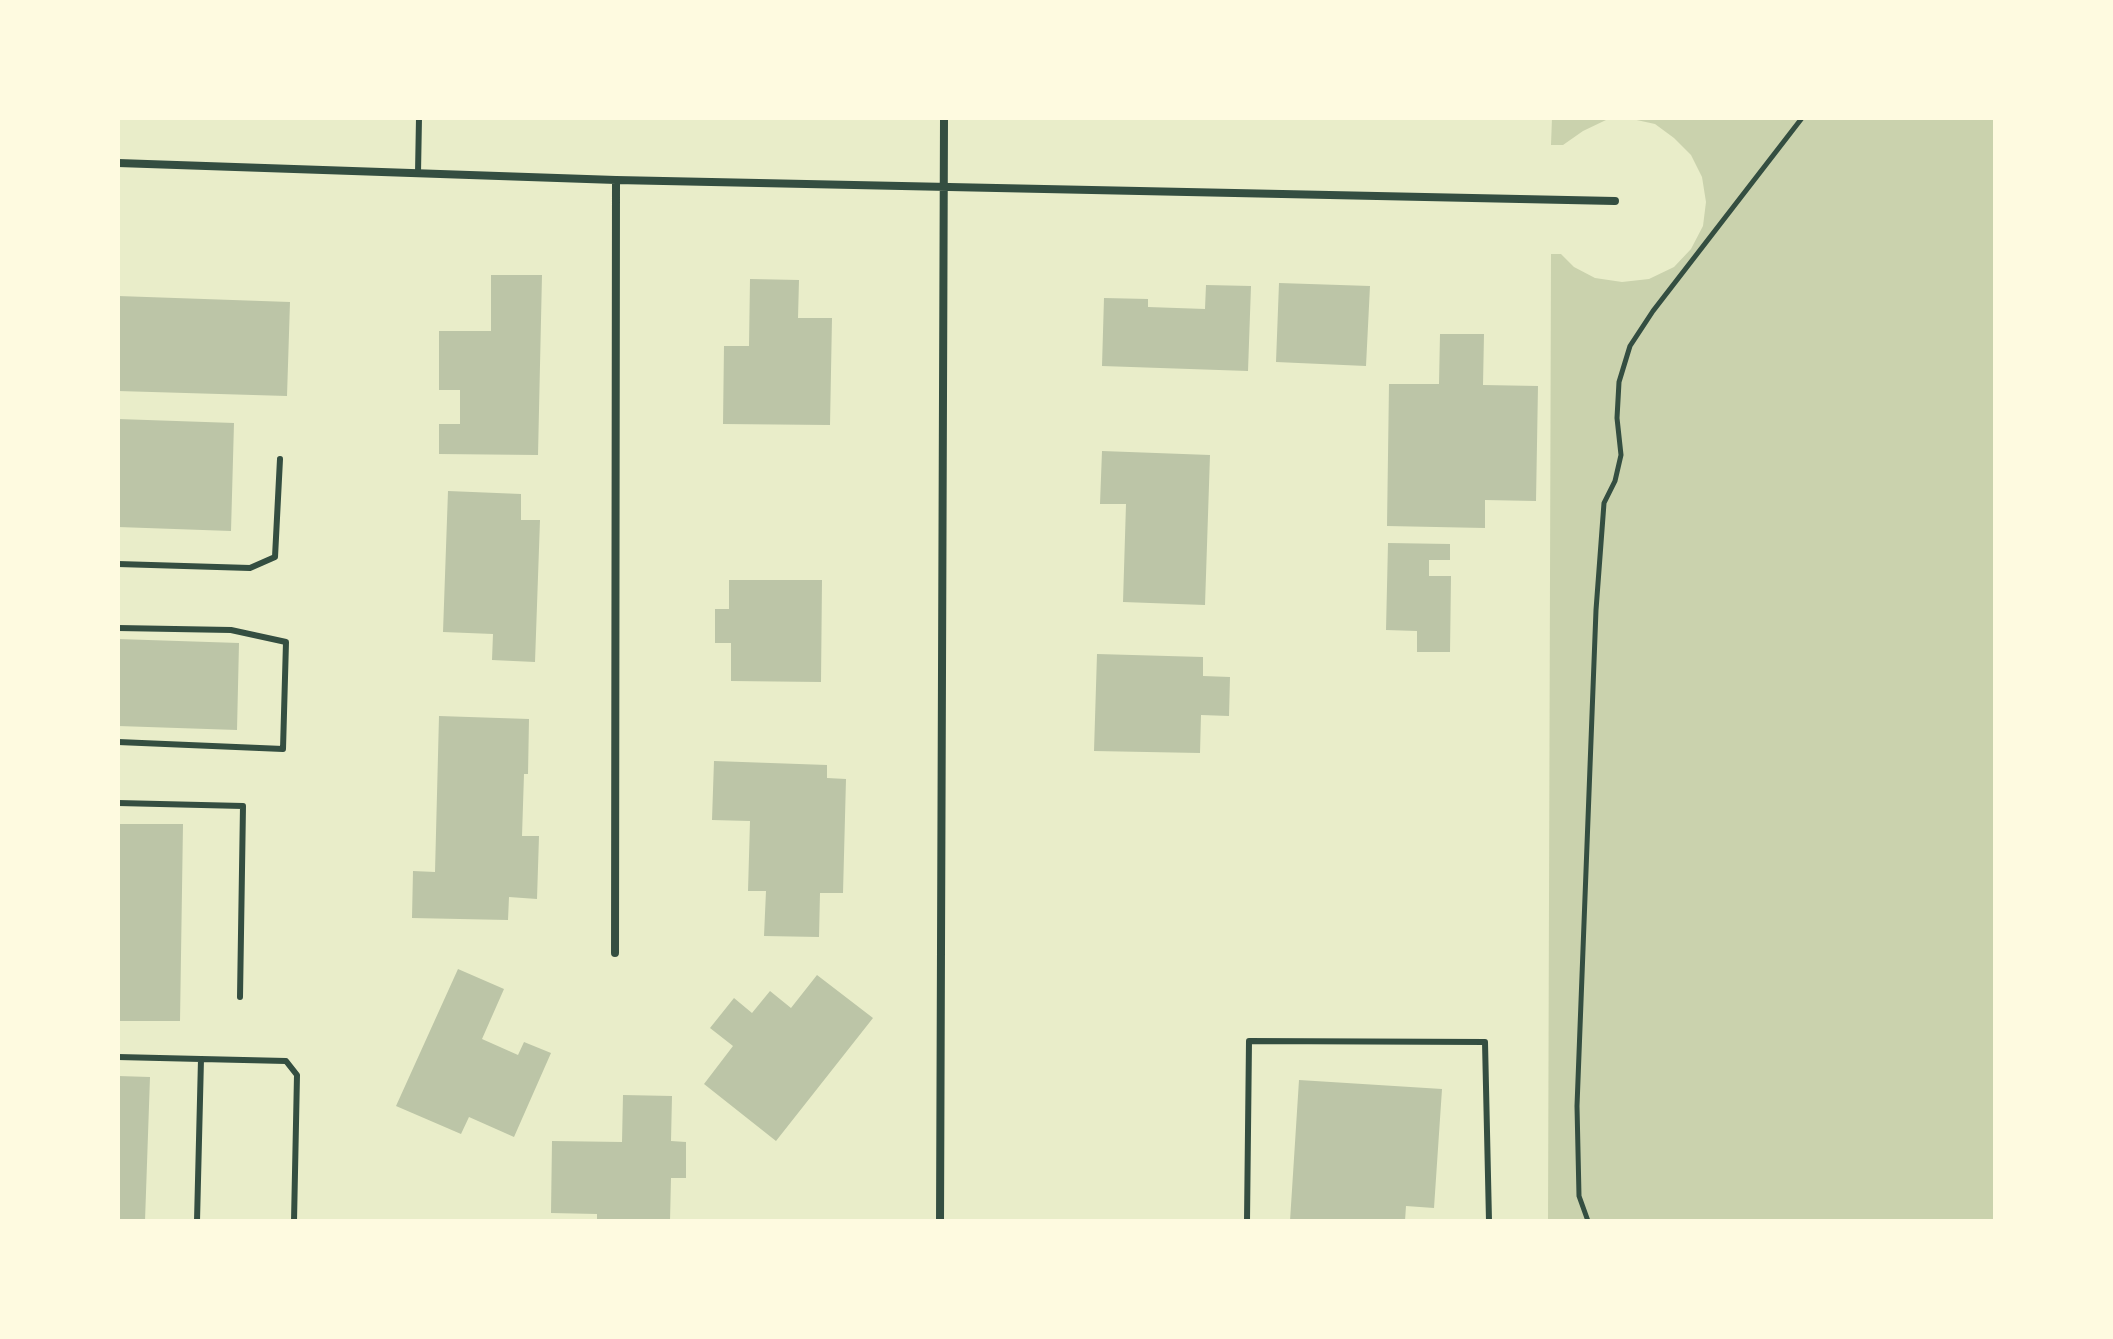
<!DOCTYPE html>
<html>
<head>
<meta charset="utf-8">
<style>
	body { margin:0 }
	#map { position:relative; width:2113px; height:1339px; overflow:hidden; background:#e9edc9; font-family:Signika,sans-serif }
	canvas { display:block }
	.frame { position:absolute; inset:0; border:120px solid #fefae0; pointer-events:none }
</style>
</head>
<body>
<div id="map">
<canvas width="2113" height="1339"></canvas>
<div class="frame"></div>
</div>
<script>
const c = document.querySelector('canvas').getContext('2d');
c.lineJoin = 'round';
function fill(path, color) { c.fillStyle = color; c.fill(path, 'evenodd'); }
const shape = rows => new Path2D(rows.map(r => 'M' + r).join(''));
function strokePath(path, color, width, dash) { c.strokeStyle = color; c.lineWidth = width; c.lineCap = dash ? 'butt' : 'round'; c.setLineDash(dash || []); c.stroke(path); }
fill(shape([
	[1552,118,1995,118,1995,1221,1548,1221,1551,254,1561,254,1574,267,1595,278,1622,282,1649,279,1674,267,1691,249,1703,226,1706,202,1702,177,1691,155,1674,138,1655,124,1632,119,1606,120,1583,131,1563,145,1551,145]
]), '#cad2ad');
fill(shape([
	[491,275,542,275,538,455,439,454,439,424,460,424,460,390,439,390,439,331,491,331],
	[750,279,799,280,798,318,832,318,830,425,723,424,724,346,749,346],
	[1279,283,1370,286,1366,366,1276,362],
	[1206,285,1251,286,1248,371,1102,366,1104,298,1148,299,1148,307,1205,309],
	[118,296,290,302,287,396,118,391],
	[1440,334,1484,334,1483,385,1538,386,1536,501,1485,500,1485,528,1387,526,1389,384,1439,384],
	[118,419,234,423,231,531,118,527],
	[1102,451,1210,455,1205,605,1123,602,1126,504,1100,504],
	[448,491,521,494,521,520,540,520,535,662,492,660,493,634,443,632],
	[1388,543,1450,544,1450,560,1429,560,1429,576,1451,576,1450,652,1417,652,1417,631,1386,630],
	[729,580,822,580,821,682,731,681,731,643,715,643,715,609,729,609],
	[118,639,239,643,237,730,118,726],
	[1097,654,1203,657,1203,676,1230,677,1229,716,1201,715,1200,753,1094,751],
	[439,716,529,719,528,774,524,774,522,836,539,836,537,899,509,897,508,920,412,918,413,871,435,872],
	[714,761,827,765,827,778,846,779,843,893,820,893,819,937,764,936,766,891,748,891,750,821,712,820],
	[118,824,183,824,180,1021,118,1021],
	[458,969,504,989,482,1039,518,1055,524,1042,551,1053,514,1137,469,1117,461,1134,396,1106],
	[817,975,873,1018,776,1141,704,1084,733,1046,710,1028,734,998,752,1013,770,991,791,1008],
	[118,1076,150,1077,145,1221,118,1221],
	[1299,1080,1442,1089,1434,1208,1406,1206,1405,1221,1290,1221],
	[623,1095,672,1096,671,1141,686,1142,686,1178,671,1178,670,1221,597,1221,597,1214,551,1213,552,1141,622,1142]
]), '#bcc5a7');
strokePath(shape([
	[1588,1221,1579,1196,1577,1106,1596,610,1604,503,1615,481,1621,455,1617,418,1619,382,1630,346,1653,311,1802,118]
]), '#344e41', 5);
strokePath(shape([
	[418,173,419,118],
	[118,564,250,568,275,557,280,459],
	[118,628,231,630,286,642,283,749,118,742],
	[118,803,243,806,240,997],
	[118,1057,201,1059],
	[197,1221,201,1059,286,1061,297,1075,294,1221],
	[1247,1221,1249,1041,1485,1042,1489,1221]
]), '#344e41', 6);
strokePath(shape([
	[118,163,616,180,1615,201],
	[615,953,616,180],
	[940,1221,944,118]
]), '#344e41', 8);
</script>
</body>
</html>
